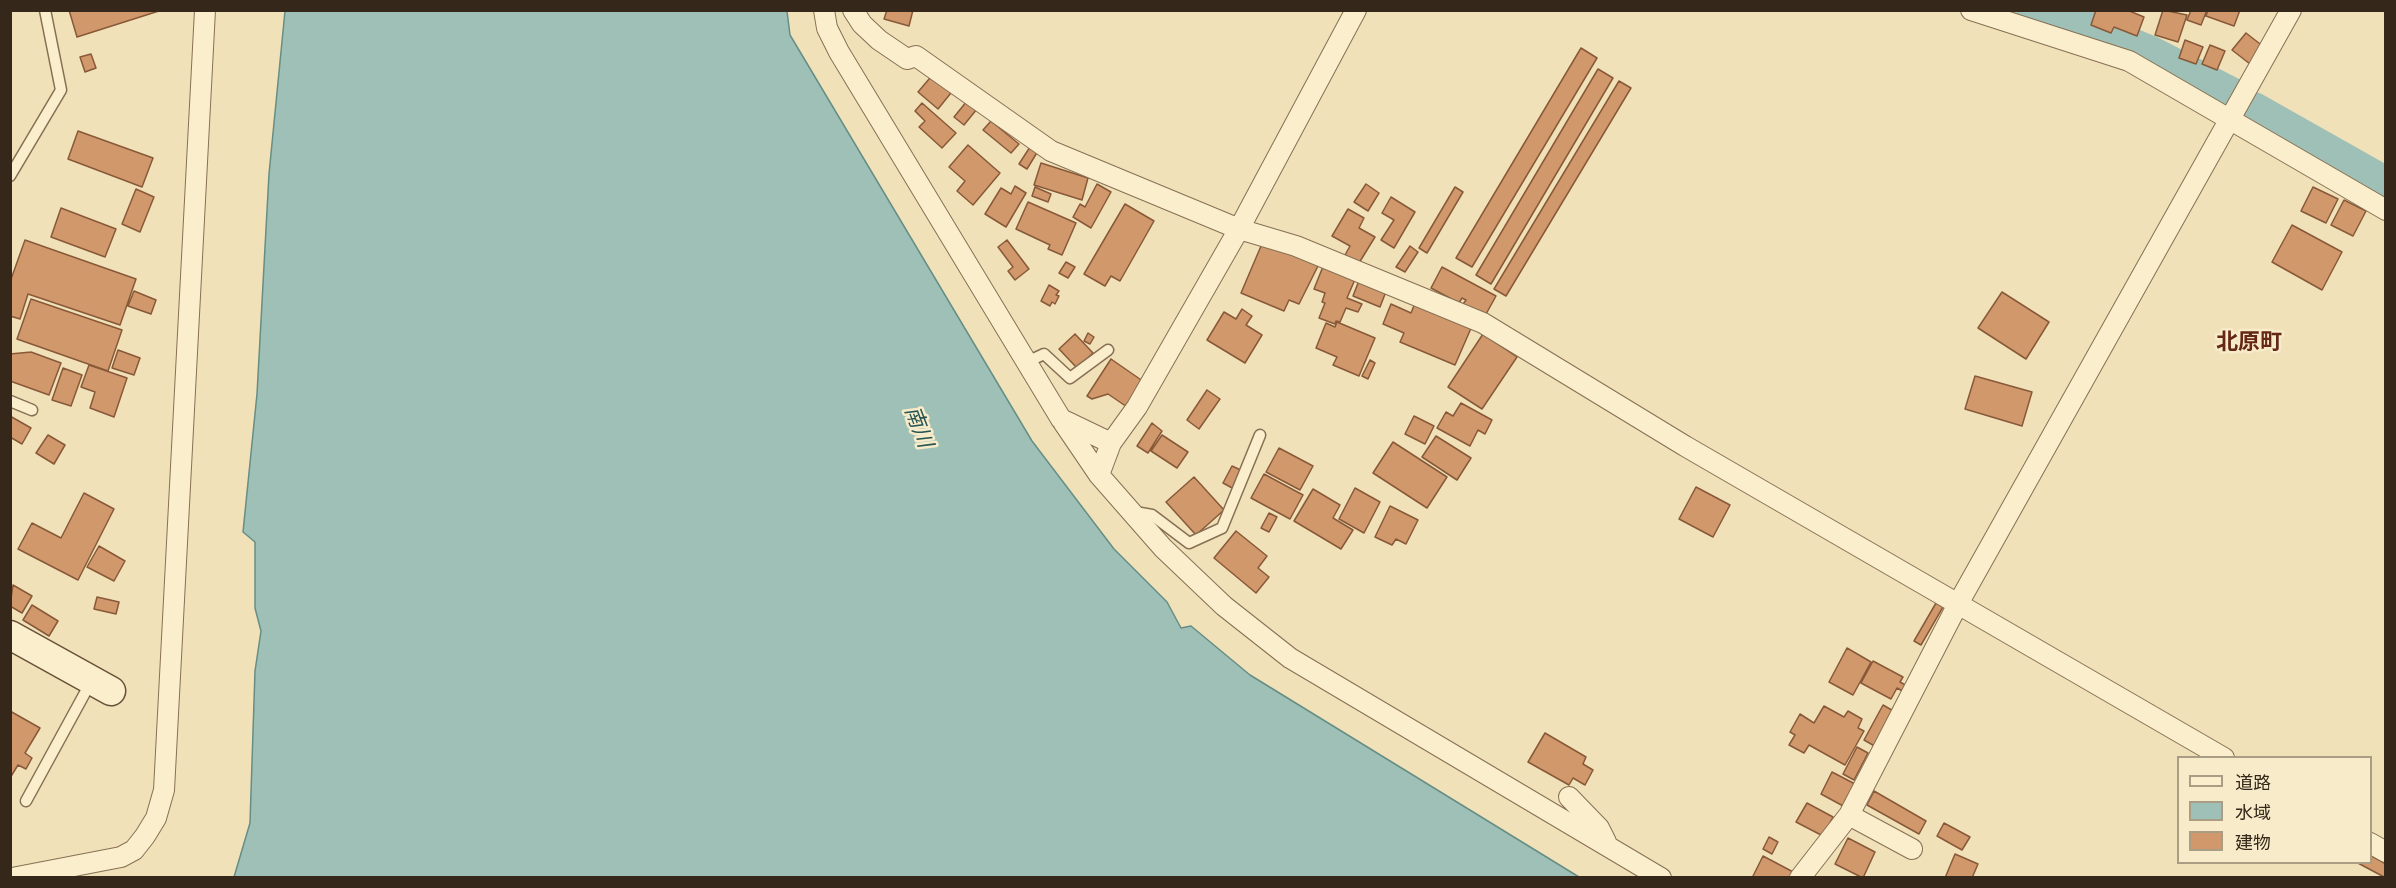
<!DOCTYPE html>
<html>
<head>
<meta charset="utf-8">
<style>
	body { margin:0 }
	#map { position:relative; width:2396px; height:888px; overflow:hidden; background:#f0e1b9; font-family:Merriweather,"Noto Sans JP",serif }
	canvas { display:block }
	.frame { position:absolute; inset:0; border:12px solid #352719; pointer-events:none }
	.legend { position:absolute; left:2177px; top:756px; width:195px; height:108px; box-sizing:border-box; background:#f7ebc9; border:2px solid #a99d83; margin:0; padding:8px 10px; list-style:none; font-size:18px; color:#352719 }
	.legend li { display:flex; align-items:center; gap:12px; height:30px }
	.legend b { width:30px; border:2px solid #a99d83 }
</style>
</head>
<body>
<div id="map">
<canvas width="2396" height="888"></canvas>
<div class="frame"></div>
<ul class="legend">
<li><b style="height:8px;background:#fbeecd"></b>道路</li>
<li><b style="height:16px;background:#9ec0b7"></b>水域</li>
<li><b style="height:16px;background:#d1986c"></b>建物</li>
</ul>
</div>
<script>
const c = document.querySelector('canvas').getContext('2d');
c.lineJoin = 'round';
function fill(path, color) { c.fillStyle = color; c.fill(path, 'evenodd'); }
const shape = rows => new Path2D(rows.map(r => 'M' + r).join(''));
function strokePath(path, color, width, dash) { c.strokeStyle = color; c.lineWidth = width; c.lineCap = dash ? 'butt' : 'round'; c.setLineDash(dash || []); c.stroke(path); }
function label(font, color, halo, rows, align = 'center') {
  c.font = font + ' Merriweather,"Noto Sans JP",serif'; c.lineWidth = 5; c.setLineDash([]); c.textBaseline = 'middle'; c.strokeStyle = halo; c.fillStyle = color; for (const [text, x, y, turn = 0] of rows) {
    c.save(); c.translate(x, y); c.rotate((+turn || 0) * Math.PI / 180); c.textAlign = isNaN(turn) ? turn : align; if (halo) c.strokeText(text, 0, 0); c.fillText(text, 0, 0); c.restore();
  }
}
const water = shape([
	[285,11,787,11,790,35,1032,441,1114,549,1167,602,1181,628,1191,626,1250,675,1579,877,234,877,250,823,255,671,261,631,255,608,255,542,243,532,257,394,269,174,285,11]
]);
fill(water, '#9ec0b7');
strokePath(water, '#668e85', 1.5);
strokePath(shape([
	[2027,10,2080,23,2150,52,2238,97],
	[2255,109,2386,183]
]), '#9ec0b7', 33);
const building = shape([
	[69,10,162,10,77,37,69,10],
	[887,10,913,10,909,26,884,19,887,10],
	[2096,10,2127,10,2144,17,2137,36,2114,27,2111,33,2091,25,2096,10],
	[2163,10,2187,15,2178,42,2155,35,2163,10],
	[2191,10,2207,10,2201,25,2187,20,2191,10],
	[2208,10,2240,10,2234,26,2206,16,2208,10],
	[2246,33,2264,47,2250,64,2232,50,2246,33],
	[2185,40,2203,47,2196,64,2179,58,2185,40],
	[2210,45,2225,51,2217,70,2202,64,2210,45],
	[1581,48,1597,58,1472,267,1456,258,1581,48],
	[91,54,96,68,85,72,80,57,91,54],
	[1598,69,1613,78,1491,284,1476,275,1598,69],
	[935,72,955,88,938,109,918,92,935,72],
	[1619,81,1631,88,1506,296,1494,289,1619,81],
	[967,101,977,109,964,125,954,117,967,101],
	[922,103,956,133,942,148,919,127,925,121,915,111,922,103],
	[991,121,1019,144,1011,153,983,130,991,121],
	[78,131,153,158,142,187,68,159,78,131],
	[968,145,1000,173,973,205,957,191,965,181,949,167,968,145],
	[1030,147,1038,151,1027,169,1019,164,1030,147],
	[1041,163,1088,178,1082,200,1034,185,1041,163],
	[1097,184,1111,192,1091,228,1073,217,1080,204,1085,207,1097,184],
	[1366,184,1379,193,1368,211,1354,202,1366,184],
	[1015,186,1026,193,1006,227,985,214,1001,188,1011,194,1015,186],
	[1035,187,1051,194,1048,202,1032,196,1035,187],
	[1455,187,1463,192,1427,253,1419,248,1455,187],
	[2313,187,2338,199,2326,223,2301,211,2313,187],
	[136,189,154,197,140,232,122,224,136,189],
	[1391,197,1415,212,1394,248,1381,240,1394,220,1382,213,1391,197],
	[2344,200,2366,211,2353,236,2331,225,2344,200],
	[1028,202,1076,223,1062,255,1048,249,1050,245,1016,229,1028,202],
	[1125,204,1154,221,1120,281,1111,276,1105,286,1084,274,1125,204],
	[61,208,116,229,105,257,51,237,61,208],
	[1348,209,1364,218,1359,228,1375,237,1359,263,1345,255,1350,246,1332,236,1348,209],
	[2292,225,2342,252,2322,290,2272,262,2292,225],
	[1264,239,1320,262,1299,304,1289,300,1284,311,1241,293,1264,239],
	[25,240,136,279,120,325,28,294,20,319,10,316,10,282,25,240],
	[1007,240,1029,269,1015,280,1008,271,1013,267,998,247,1007,240],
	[1410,246,1418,252,1405,272,1396,267,1410,246],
	[1066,262,1075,267,1068,278,1059,273,1066,262],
	[1324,264,1356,277,1347,298,1362,304,1358,312,1346,308,1340,322,1336,321,1335,324,1319,318,1325,303,1322,302,1325,293,1314,289,1324,264],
	[1442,267,1496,296,1485,316,1463,304,1466,300,1462,298,1459,303,1431,288,1442,267],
	[1360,278,1387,289,1380,307,1353,296,1360,278],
	[1049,285,1059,291,1056,295,1059,296,1055,304,1052,302,1050,306,1041,301,1049,285],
	[134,291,156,300,151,314,128,306,134,291],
	[2002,292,2049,322,2026,359,1978,328,2002,292],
	[31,299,122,330,108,371,17,339,31,299],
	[1415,303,1472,326,1455,365,1400,342,1404,333,1383,324,1391,304,1411,313,1415,303],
	[1242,309,1252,316,1246,325,1262,335,1245,363,1207,340,1224,312,1236,319,1242,309],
	[1337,322,1375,338,1359,376,1333,365,1337,357,1316,348,1326,323,1335,327,1337,322],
	[1088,333,1094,337,1090,344,1084,341,1088,333],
	[1075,334,1093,353,1077,368,1059,349,1075,334],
	[1483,334,1517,357,1482,409,1448,387,1483,334],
	[118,350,140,358,134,375,112,368,118,350],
	[31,352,61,363,49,395,10,381,10,354,31,352],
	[1111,359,1147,384,1130,409,1108,394,1092,399,1087,396,1111,359],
	[1370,360,1375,363,1368,379,1362,376,1370,360],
	[89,365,127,378,114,417,90,408,95,392,81,387,89,365],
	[63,368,82,375,71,406,52,400,63,368],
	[1975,376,2032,392,2022,426,1965,409,1975,376],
	[1207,390,1220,399,1199,429,1187,420,1207,390],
	[1461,403,1492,420,1485,434,1478,430,1470,446,1437,428,1446,412,1453,416,1461,403],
	[10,416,31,428,22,444,10,437,10,416],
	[1414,416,1434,426,1425,444,1405,434,1414,416],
	[1152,423,1162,431,1148,453,1137,446,1152,423],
	[48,435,65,445,54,464,36,453,48,435],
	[1162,435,1188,452,1177,468,1151,451,1162,435],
	[1436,436,1471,458,1457,480,1422,457,1436,436],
	[1393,442,1447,477,1427,508,1373,473,1393,442],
	[1279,448,1313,466,1300,490,1266,472,1279,448],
	[1232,466,1243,471,1234,489,1223,483,1232,466],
	[1264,474,1303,495,1290,519,1251,498,1264,474],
	[1194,477,1224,510,1196,535,1166,502,1194,477],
	[1696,487,1730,505,1713,537,1679,519,1696,487],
	[1355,488,1380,502,1364,533,1339,519,1355,488],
	[1313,489,1340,505,1333,518,1353,530,1341,549,1294,521,1313,489],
	[84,493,114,509,78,580,18,549,32,523,61,538,84,493],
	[1390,506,1418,520,1406,544,1396,539,1392,545,1375,537,1390,506],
	[1269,513,1277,517,1269,532,1261,528,1269,513],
	[1236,531,1267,556,1258,568,1269,577,1256,593,1214,558,1236,531],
	[99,546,125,561,114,581,87,567,99,546],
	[13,585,32,596,22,613,10,606,13,585],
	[97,597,119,602,116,614,94,609,97,597],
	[1936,603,1943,607,1921,645,1914,641,1936,603],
	[32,605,58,621,49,636,23,620,32,605],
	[1847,648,1871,662,1853,695,1829,682,1847,648],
	[1873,661,1903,677,1900,682,1909,687,1906,693,1897,688,1891,699,1861,683,1873,661],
	[1883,705,1897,713,1878,748,1864,740,1883,705],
	[1824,706,1844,717,1848,711,1862,719,1858,728,1864,731,1845,765,1809,745,1804,753,1789,745,1795,735,1790,732,1800,714,1814,723,1824,706],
	[10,711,40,728,25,753,32,758,26,769,18,765,10,778,10,711],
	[1545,733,1586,757,1583,764,1593,770,1585,785,1573,778,1569,785,1528,762,1545,733],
	[1857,747,1868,753,1854,780,1843,774,1857,747],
	[1832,772,1857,785,1845,807,1821,794,1832,772],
	[1874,791,1926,821,1919,834,1867,805,1874,791],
	[1807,803,1833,817,1823,836,1796,822,1807,803],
	[1944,823,1970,837,1962,850,1937,836,1944,823],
	[1769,837,1778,842,1772,854,1763,849,1769,837],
	[1848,838,1875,852,1863,878,1835,864,1848,838],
	[1955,854,1978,864,1972,878,1945,878,1955,854],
	[2370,855,2386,864,2386,878,2356,862,2370,862,2370,855],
	[1763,856,1797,874,1795,878,1752,878,1763,856]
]);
fill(building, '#d1986c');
strokePath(building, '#885938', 1.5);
const lane = shape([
	[10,176,61,90,45,10],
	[1027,362,1044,354,1070,378,1108,350],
	[10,401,32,410],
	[1135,512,1152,515,1189,543,1222,528,1260,435],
	[26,801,92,680]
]);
const street = shape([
	[824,10,827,28,839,52,1061,419,1099,475,1163,548,1224,606,1290,658,1661,878],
	[853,10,862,24,879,40,907,59,916,56,1051,151,1239,229,1296,246,1483,323,1685,446,2224,758],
	[1971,10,2129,61,2386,210],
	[1061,419,1111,443],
	[1099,475,1111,443,1137,407,1239,229,1356,10],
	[1569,797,1599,828,1606,842],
	[1849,815,1912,849],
	[2370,843,2386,852],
	[12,878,121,857,134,850,145,836,156,818,164,790,205,10],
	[1800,878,1849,815,1959,602,2291,10]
]);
const secondary = shape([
	[10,635,111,691]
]);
strokePath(lane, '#877053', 13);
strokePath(street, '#877053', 22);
strokePath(secondary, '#695137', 31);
strokePath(lane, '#fbeecd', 10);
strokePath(street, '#fbeecd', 20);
strokePath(secondary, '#fbeecd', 28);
label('italic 21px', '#275654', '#f7ebc9', [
	["南川",918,427,69]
]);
label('bold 22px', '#652816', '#f7ebc9', [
	["北原町",2249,343]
]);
</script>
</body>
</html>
